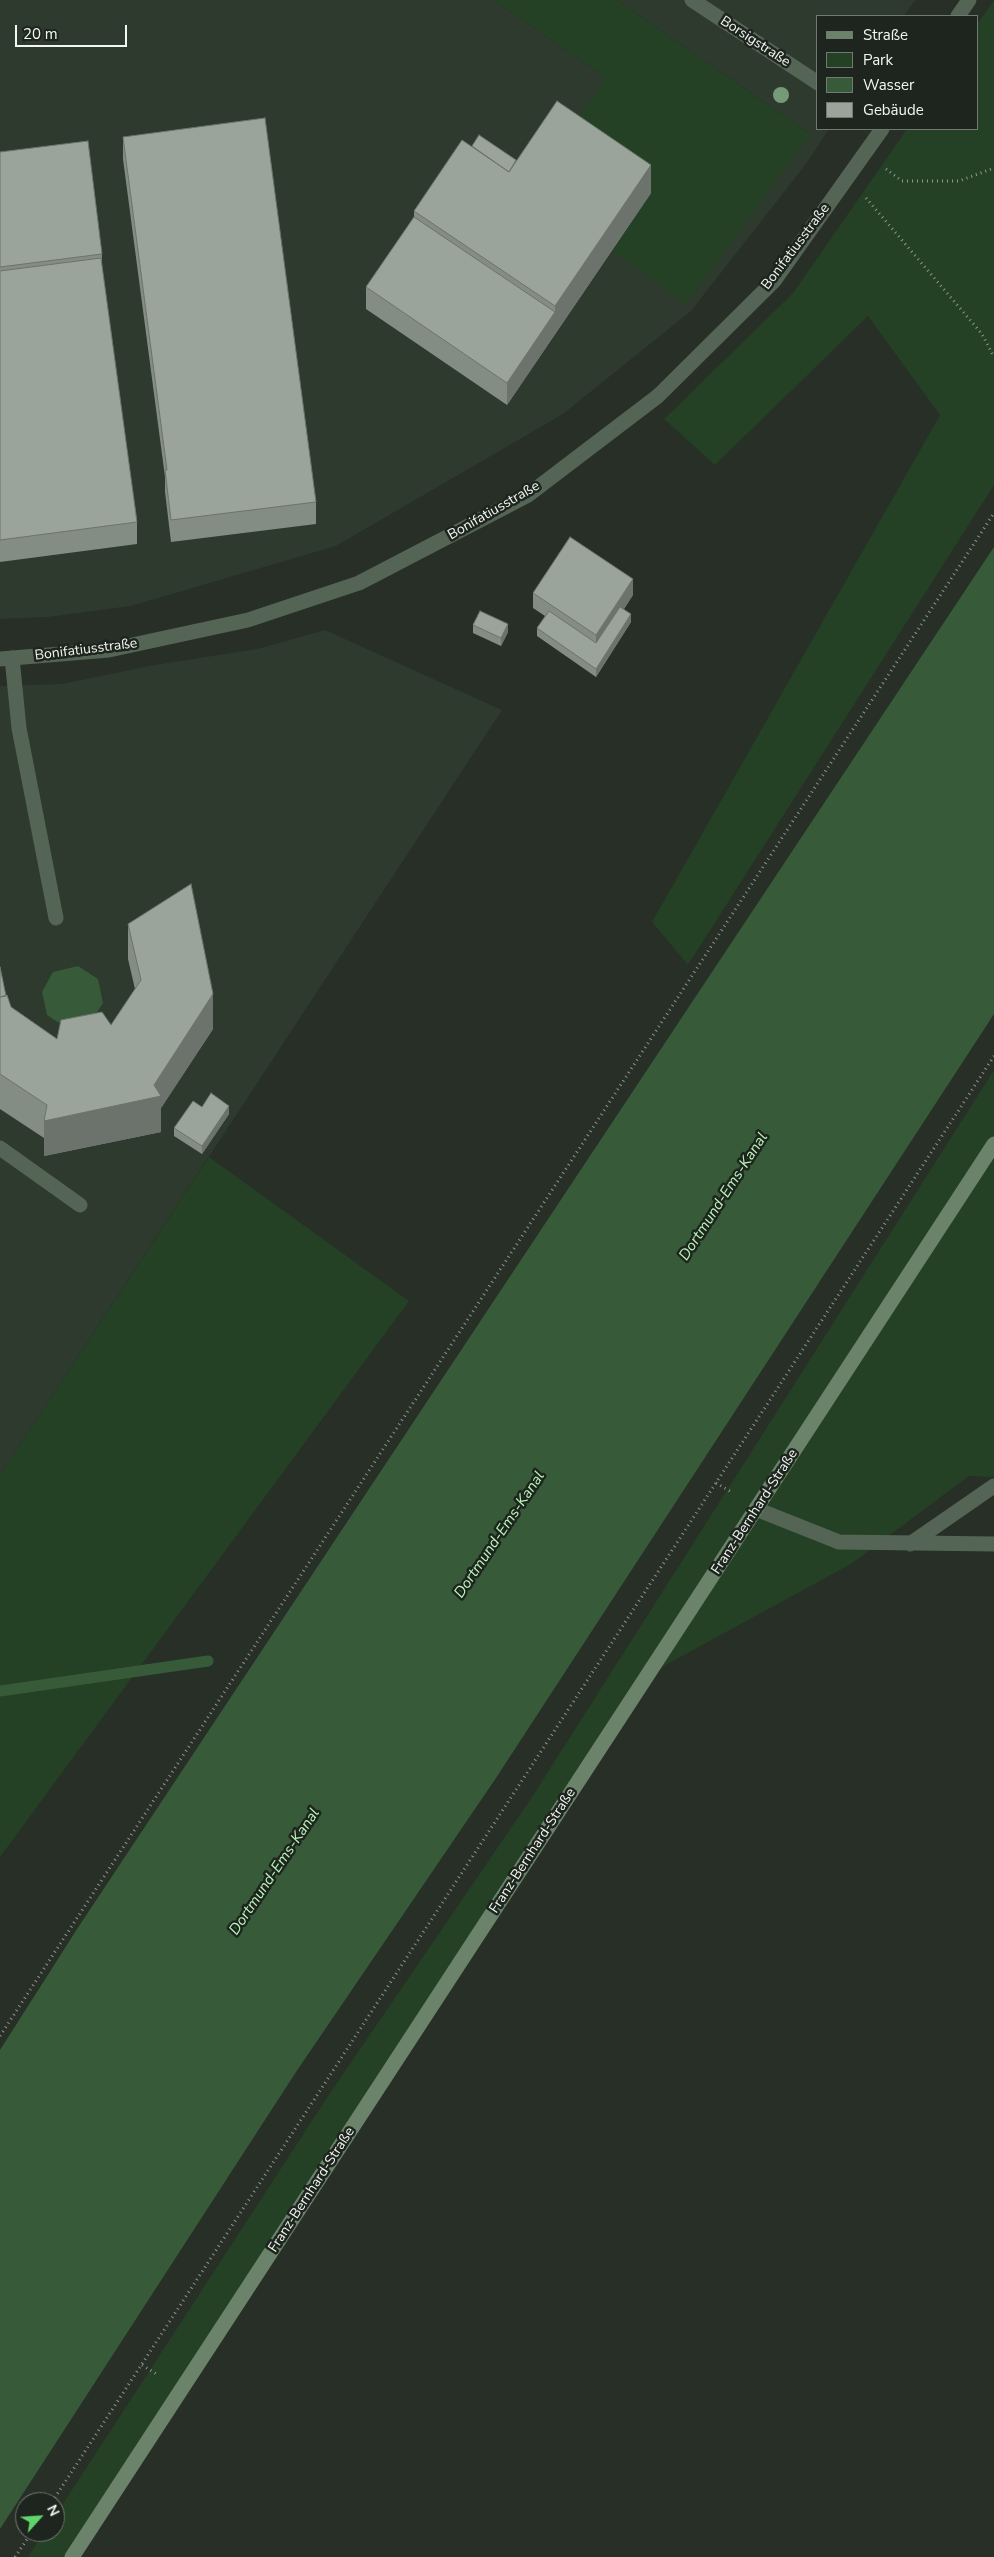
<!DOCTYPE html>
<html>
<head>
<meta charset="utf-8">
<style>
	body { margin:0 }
	#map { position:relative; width:994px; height:2557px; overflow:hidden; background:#272f27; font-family:"Nunito Sans",sans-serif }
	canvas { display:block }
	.legend { position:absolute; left:816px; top:15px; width:162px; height:115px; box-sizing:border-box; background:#1e251e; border:1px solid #727972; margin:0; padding:6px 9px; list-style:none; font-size:15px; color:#f1f7f1 }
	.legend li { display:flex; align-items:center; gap:10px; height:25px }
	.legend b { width:25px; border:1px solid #727972 }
	.north { position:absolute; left:15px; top:2492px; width:50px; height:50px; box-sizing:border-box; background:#1e251e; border:1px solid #727972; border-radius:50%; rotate:64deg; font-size:14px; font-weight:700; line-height:20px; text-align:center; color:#f1f7f1 }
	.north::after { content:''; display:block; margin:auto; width:18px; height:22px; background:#60d56b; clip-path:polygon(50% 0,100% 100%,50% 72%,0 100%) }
	.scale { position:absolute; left:15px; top:25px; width:112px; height:22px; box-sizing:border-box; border:2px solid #f1f7f1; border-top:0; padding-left:6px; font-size:15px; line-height:18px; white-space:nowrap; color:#f1f7f1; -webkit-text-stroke:4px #1e251e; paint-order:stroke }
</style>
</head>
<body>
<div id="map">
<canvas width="994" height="2557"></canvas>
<ul class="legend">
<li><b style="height:6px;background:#6a836a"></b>Straße</li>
<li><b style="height:14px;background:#244025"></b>Park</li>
<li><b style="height:14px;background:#375b39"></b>Wasser</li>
<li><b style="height:14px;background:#9aa49a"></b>Gebäude</li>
</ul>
<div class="north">N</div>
<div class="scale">20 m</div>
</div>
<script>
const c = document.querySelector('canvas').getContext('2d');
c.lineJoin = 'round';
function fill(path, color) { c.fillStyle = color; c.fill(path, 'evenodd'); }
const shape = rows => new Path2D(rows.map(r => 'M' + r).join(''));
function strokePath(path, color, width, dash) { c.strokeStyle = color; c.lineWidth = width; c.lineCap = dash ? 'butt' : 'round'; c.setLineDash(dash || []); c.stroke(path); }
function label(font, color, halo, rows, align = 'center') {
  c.font = font + ' "Nunito Sans",sans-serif'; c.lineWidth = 5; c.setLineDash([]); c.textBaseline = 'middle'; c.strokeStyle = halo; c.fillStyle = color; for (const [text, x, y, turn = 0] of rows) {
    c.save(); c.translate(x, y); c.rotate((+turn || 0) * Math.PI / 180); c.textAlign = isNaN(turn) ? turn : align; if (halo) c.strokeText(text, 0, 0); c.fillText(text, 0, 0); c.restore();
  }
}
fill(shape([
	[0,0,494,0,606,78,810,134,617,0,915,0,904,16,818,16,818,129,829,129,806,164,691,311,563,414,336,546,131,606,48,617,0,619],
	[325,630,502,710,0,1475,0,686,62,684,154,665,257,649]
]), '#2d3a2d');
fill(shape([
	[494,0,617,0,810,134,686,304,612,251,651,193,567,135,606,78],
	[994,0,994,485,688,965,652,922,940,415,868,316,715,465,664,419,793,293,907,129,978,129,978,23],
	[994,1070,994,1477,969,1476,851,1564,649,1674,72,2557,28,2557,44,2532,55,2532,55,2516,330,2093,530,1800],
	[209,1157,409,1301,0,1857,0,1475]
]), '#244025');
fill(shape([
	[994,547,994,1014,496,1778,296,2072,0,2529,0,2050,79,1926],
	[78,966,98,979,103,1003,90,1023,67,1028,47,1015,42,992,53,972]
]), '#375b39');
strokePath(shape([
	[0,1691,208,1661]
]), '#375b39', 11);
strokePath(shape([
	[886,169,902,181,959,181,994,168],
	[866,198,982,334,994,357],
	[716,1483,733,1493],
	[0,2036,994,513],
	[142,2365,158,2375],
	[52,2502,994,1056],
	[15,2557,32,2532]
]), '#8f968f', 3, [1, 4]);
strokePath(shape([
	[12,658,19,728,56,918],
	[0,1148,80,1205],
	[756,1509,839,1542,994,1544],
	[910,1544,994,1486]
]), '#546455', 15);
strokePath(shape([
	[692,0,818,83],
	[958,16,969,0],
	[0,659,109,650,248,620,359,583,528,495,658,396,774,281,882,129]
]), '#546455', 15);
strokePath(shape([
	[72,2557,994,1144]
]), '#6a836a', 15);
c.fillStyle = '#769a77';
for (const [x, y] of [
	[781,95]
]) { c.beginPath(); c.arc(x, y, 8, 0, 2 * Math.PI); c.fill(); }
fill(shape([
	[123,137,316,502,316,524,171,542,165,492,165,477,123,159],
	[472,146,517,160,651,193,507,405,366,309,366,287,414,217,414,211],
	[0,152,102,254,102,270,137,522,137,544,0,562],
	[533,593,633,595,624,609,631,622,596,677,537,636,537,628,545,616,533,608],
	[473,625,508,632,501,646,473,633],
	[128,924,213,1029,161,1108,161,1132,44,1156,44,1138,0,1109,0,967,6,996,11,1007,57,1039,111,1025,135,989,128,959],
	[202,1107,229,1114,202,1154,174,1136,174,1128]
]), '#848d84');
fill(shape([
	[651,165,651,193,507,405,507,383,555,312,555,306],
	[633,579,633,595,596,651,596,635],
	[631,614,631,622,596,677,596,669],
	[508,624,508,632,501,646,501,638],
	[213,994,213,1029,161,1108,161,1132,44,1156,44,1121,154,1085],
	[229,1106,229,1114,202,1154,202,1146]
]), '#6c736c');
const building = shape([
	[557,101,651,165,555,306,414,211,462,140,509,172,557,101],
	[265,118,316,502,171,520,165,470,167,470,123,137,265,118],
	[479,135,516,160,509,172,472,146,479,135],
	[88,141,102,254,0,267,0,152,88,141],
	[414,217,555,312,507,383,366,287,414,217],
	[101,258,137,522,0,540,0,271,101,258],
	[570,537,633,579,596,635,533,593,570,537],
	[620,607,631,614,596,669,537,628,549,611,596,643,620,607],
	[480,611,508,624,501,638,473,625,480,611],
	[191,884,213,994,154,1085,161,1096,44,1121,47,1105,0,1074,0,997,7,995,11,1007,57,1039,61,1020,102,1012,111,1025,141,980,128,924,191,884],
	[0,967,6,996,0,997,0,967],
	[211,1093,229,1106,202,1146,174,1128,193,1101,202,1107,211,1093]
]);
fill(building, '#9aa49a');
strokePath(building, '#6c736c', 1);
label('14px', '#f1f7f1', '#1e251e', [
	["Borsigstraße",755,42,33],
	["Bonifatiusstraße",796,247,-53],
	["Bonifatiusstraße",494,511,-30],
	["Bonifatiusstraße",86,650,-7],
	["Franz-Bernhard-Straße",755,1512,-57],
	["Franz-Bernhard-Straße",533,1851,-57],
	["Franz-Bernhard-Straße",312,2190,-57]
]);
label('italic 15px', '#bbf7bc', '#1e251e', [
	["Dortmund-Ems-Kanal",724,1197,-57],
	["Dortmund-Ems-Kanal",500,1535,-56],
	["Dortmund-Ems-Kanal",275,1872,-56]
]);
</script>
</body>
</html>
